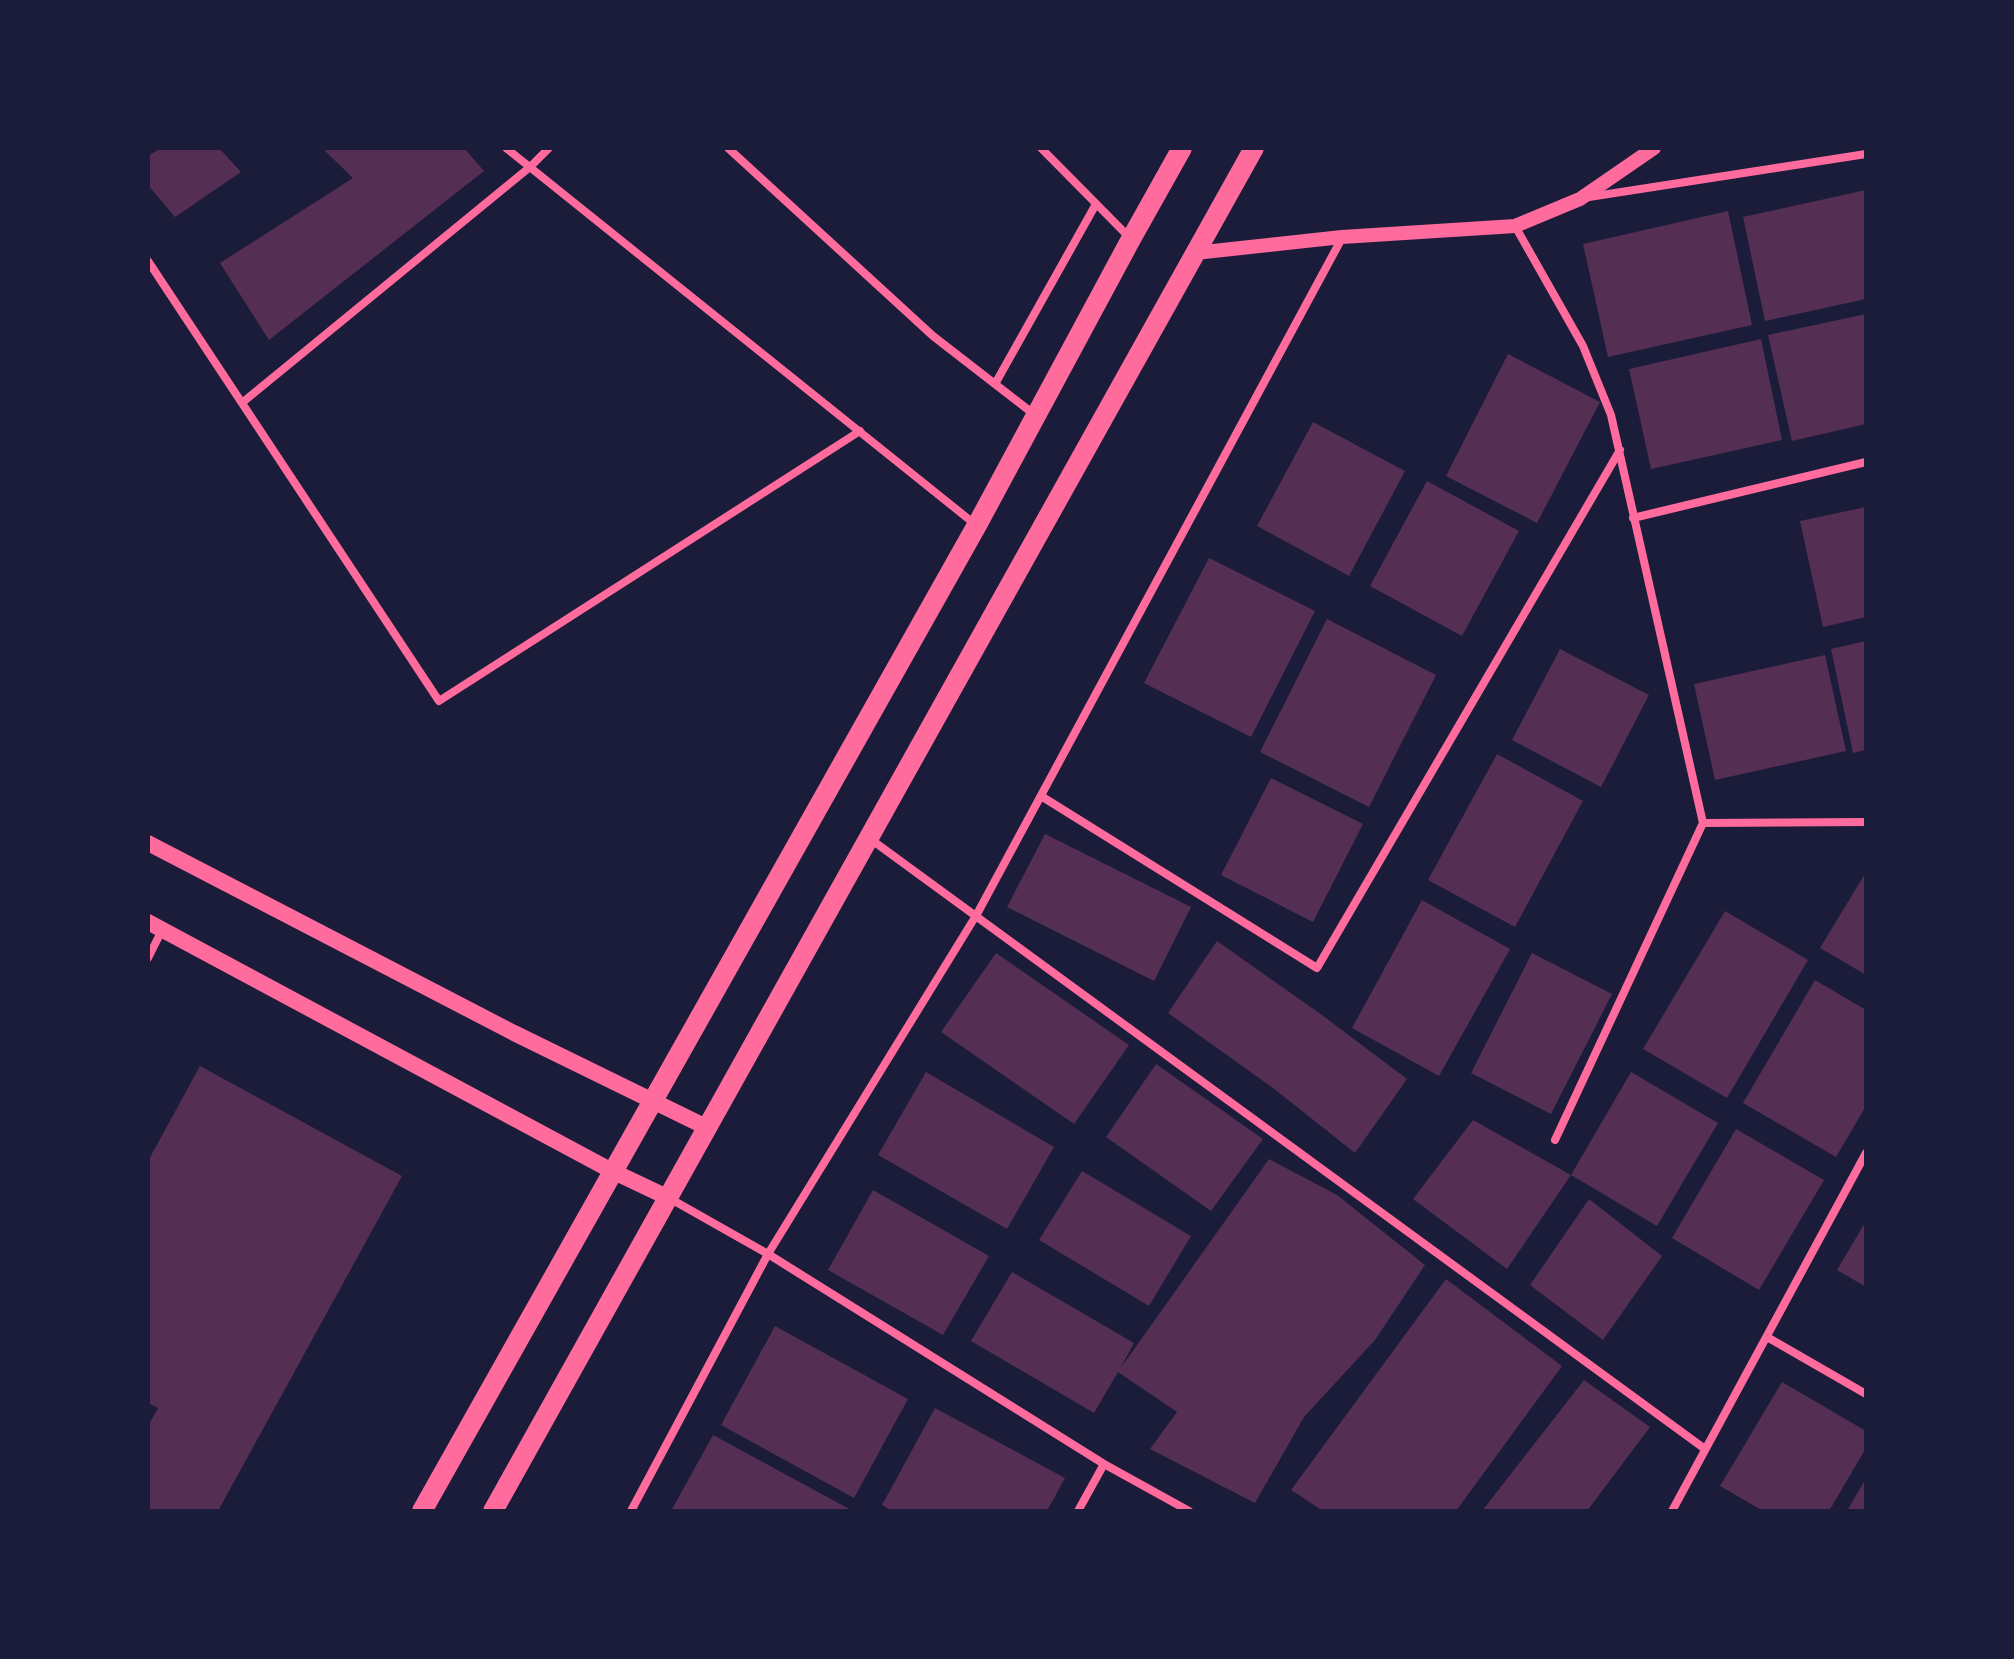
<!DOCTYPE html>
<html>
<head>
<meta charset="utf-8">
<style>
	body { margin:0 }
	#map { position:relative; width:2014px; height:1659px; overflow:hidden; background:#1b1b3a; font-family:Ubuntu,sans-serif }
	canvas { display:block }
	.frame { position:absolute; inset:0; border:150px solid #1b1b3a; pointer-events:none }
</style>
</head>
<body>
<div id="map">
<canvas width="2014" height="1659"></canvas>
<div class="frame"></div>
</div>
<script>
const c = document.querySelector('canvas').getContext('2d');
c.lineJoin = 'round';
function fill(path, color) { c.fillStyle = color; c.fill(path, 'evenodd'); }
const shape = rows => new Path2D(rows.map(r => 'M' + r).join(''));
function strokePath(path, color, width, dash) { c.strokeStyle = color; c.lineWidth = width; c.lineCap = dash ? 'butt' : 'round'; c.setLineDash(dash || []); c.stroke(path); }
fill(shape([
	[161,148,219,148,241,172,175,217,148,185,148,156],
	[322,148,464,148,484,171,269,340,220,263,353,178],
	[1866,190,1866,299,1765,321,1743,217],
	[1728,211,1752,325,1608,357,1583,244],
	[1866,314,1866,424,1792,441,1768,335],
	[1761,339,1782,440,1651,469,1629,369],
	[1508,354,1600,402,1537,523,1446,476],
	[1313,422,1405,471,1349,576,1257,526],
	[1427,481,1519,531,1462,636,1370,586],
	[1866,507,1866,617,1823,627,1800,521],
	[1209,558,1315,611,1251,737,1144,683],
	[1327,619,1436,675,1369,807,1260,752],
	[1866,641,1866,750,1853,753,1831,649],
	[1560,649,1649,695,1601,787,1512,740],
	[1825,655,1846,751,1715,780,1694,684],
	[1497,754,1583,801,1515,927,1428,880],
	[1271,778,1363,824,1313,922,1221,875],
	[1045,834,1191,907,1154,981,1007,907],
	[1866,872,1866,975,1820,948],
	[1422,900,1510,949,1439,1076,1352,1028],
	[1725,911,1808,960,1727,1098,1643,1049],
	[1217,941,1322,1015,1407,1079,1355,1153,1273,1088,1168,1013],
	[996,953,1129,1045,1074,1124,941,1032],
	[1532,953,1612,994,1551,1114,1471,1073],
	[1815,980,1866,1010,1866,1106,1836,1157,1743,1103],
	[1156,1064,1263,1139,1211,1211,1106,1137],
	[200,1066,402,1176,218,1511,148,1511,148,1426,158,1408,148,1403,148,1161],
	[926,1072,1054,1147,1007,1229,878,1155],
	[1631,1072,1718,1123,1657,1226,1571,1175],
	[1473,1120,1571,1175,1507,1269,1413,1199],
	[1736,1129,1824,1180,1759,1290,1672,1238],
	[1269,1159,1337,1195,1425,1265,1375,1340,1304,1417,1255,1503,1150,1449,1177,1412,1118,1372,1094,1413,971,1341,1012,1272,1134,1343,1120,1369],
	[1082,1171,1191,1236,1149,1306,1039,1240],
	[873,1190,989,1256,943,1335,828,1270],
	[1589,1199,1662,1256,1603,1340,1530,1285],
	[1866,1221,1866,1287,1837,1270],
	[1446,1279,1562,1366,1456,1511,1323,1511,1291,1490],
	[775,1326,908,1399,854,1498,721,1425],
	[1584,1380,1650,1427,1587,1511,1482,1511],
	[1782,1382,1866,1431,1866,1448,1829,1511,1763,1511,1720,1486],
	[935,1408,1065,1478,1047,1511,892,1511,882,1505],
	[713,1435,853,1511,671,1511],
	[1866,1478,1866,1511,1847,1511]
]), '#542f53');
strokePath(shape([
	[506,148,976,525],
	[728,148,933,336,1035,415],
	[1041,148,1130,238],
	[1589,197,1866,154],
	[1515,226,1583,346,1611,415,1703,823,1866,822],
	[148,261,439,701,860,431],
	[995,384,1096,204],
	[243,402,530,167,549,148],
	[1633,518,1866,462],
	[1041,796,1317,968,1620,450],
	[869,838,1705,1449],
	[148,958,162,930],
	[1555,1140,1703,823],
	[669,1198,768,1254,1104,1464,1189,1511],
	[1767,1337,1866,1394],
	[631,1511,768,1254,977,914,1342,238],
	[1078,1511,1104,1464],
	[1672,1511,1866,1153]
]), '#ff6b9d', 8);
strokePath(shape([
	[1195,253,1342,237,1515,226,1580,199,1654,148]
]), '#ff6b9d', 14);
strokePath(shape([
	[148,843,514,1033,708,1128],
	[148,922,612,1171,669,1198]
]), '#ff6b9d', 16);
strokePath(shape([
	[422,1511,977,525,1131,239,1182,148],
	[493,1511,1254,148]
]), '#ff6b9d', 20);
</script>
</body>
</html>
